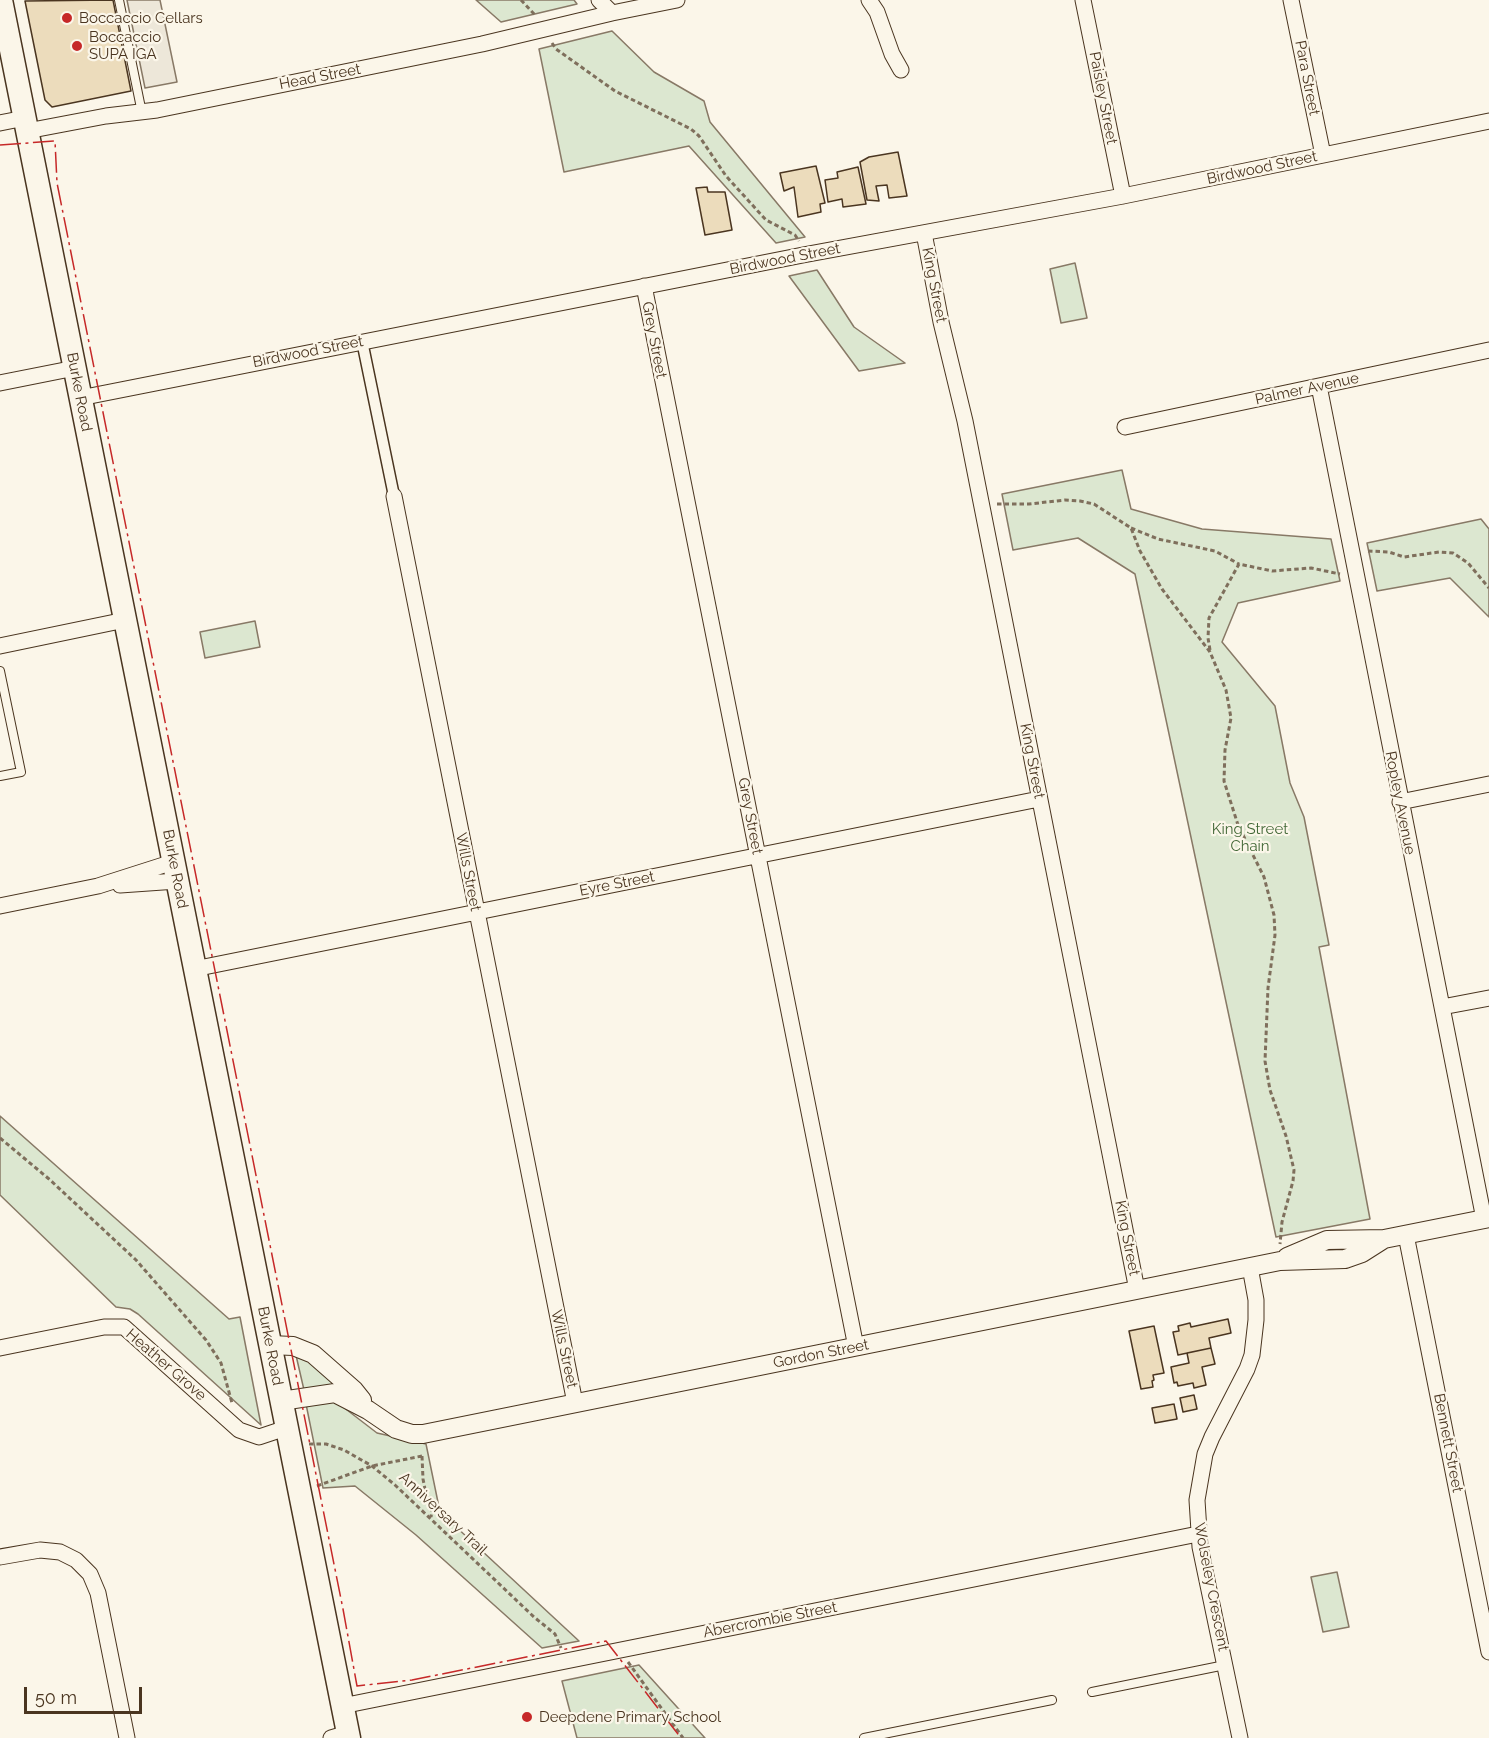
<!DOCTYPE html>
<html>
<head>
<meta charset="utf-8">
<style>
	body { margin:0 }
	#map { position:relative; width:1489px; height:1738px; overflow:hidden; background:#fbf6e9; font-family:Raleway,sans-serif }
	canvas { display:block }
	.scale { position:absolute; left:24px; top:1687px; width:118px; height:27px; box-sizing:border-box; border:3px solid #4a3520; border-top:0; padding-left:8px; font-size:18px; line-height:21px; white-space:nowrap; color:#4a3520; -webkit-text-stroke:4px #fbf6e9; paint-order:stroke }
</style>
</head>
<body>
<div id="map">
<canvas width="1489" height="1738"></canvas>
<div class="scale">50 m</div>
</div>
<script>
const c = document.querySelector('canvas').getContext('2d');
c.lineJoin = 'round';
function fill(path, color) { c.fillStyle = color; c.fill(path, 'evenodd'); }
const shape = rows => new Path2D(rows.map(r => 'M' + r).join(''));
function strokePath(path, color, width, dash) { c.strokeStyle = color; c.lineWidth = width; c.lineCap = dash ? 'butt' : 'round'; c.setLineDash(dash || []); c.stroke(path); }
function label(font, color, halo, rows, align = 'center') {
  c.font = font + ' Raleway,sans-serif'; c.lineWidth = 4.5; c.setLineDash([]); c.textBaseline = 'middle'; c.strokeStyle = halo; c.fillStyle = color; for (const [text, x, y, turn = 0] of rows) {
    c.save(); c.translate(x, y); c.rotate((+turn || 0) * Math.PI / 180); c.textAlign = isNaN(turn) ? turn : align; if (halo) c.strokeText(text, 0, 0); c.fillText(text, 0, 0); c.restore();
  }
}
const green = shape([
	[476,0,574,0,577,4,501,22,476,0],
	[612,31,654,72,704,101,710,122,805,237,776,243,689,146,564,172,539,49,612,31],
	[1075,263,1087,318,1061,323,1050,269,1075,263],
	[817,270,854,327,905,363,859,371,789,276,817,270],
	[1122,470,1131,509,1202,529,1331,539,1340,581,1238,603,1222,642,1275,706,1290,783,1304,817,1329,945,1319,947,1370,1219,1276,1237,1135,574,1078,538,1013,550,1002,494,1122,470],
	[1481,519,1489,529,1489,617,1450,578,1377,591,1367,543,1481,519],
	[255,621,260,647,205,658,200,632,255,621],
	[0,1116,229,1319,240,1317,261,1425,138,1314,130,1309,116,1307,0,1195,0,1116],
	[295,1351,341,1384,304,1390,295,1351],
	[334,1400,377,1433,426,1444,440,1512,579,1641,542,1648,416,1535,355,1486,323,1488,306,1404,334,1400],
	[1337,1572,1349,1627,1323,1632,1311,1577,1337,1572],
	[639,1665,705,1738,577,1738,562,1681,639,1665]
]);
fill(green, '#dce7d0');
strokePath(green, '#887966', 1.5);
const parking = shape([
	[127,0,160,0,177,82,145,88,127,0]
]);
fill(parking, '#ede7d9');
strokePath(parking, '#887966', 1.5);
const building = shape([
	[113,0,131,91,52,107,45,100,25,1,113,0],
	[898,152,907,196,889,198,887,185,876,186,879,201,867,200,860,162,869,157,898,152],
	[816,166,825,203,820,204,821,212,798,217,794,187,784,191,780,173,816,166],
	[858,167,866,204,843,207,842,199,828,202,825,180,838,178,837,172,858,167],
	[707,187,708,192,725,192,732,230,705,235,696,188,707,187],
	[1228,1319,1231,1333,1209,1338,1211,1348,1178,1355,1173,1332,1179,1331,1178,1326,1190,1323,1191,1327,1228,1319],
	[1154,1326,1164,1373,1153,1375,1154,1380,1152,1381,1153,1387,1141,1389,1129,1331,1154,1326],
	[1211,1348,1215,1364,1202,1367,1206,1385,1194,1388,1193,1383,1178,1386,1177,1382,1174,1383,1171,1367,1189,1363,1187,1353,1211,1348],
	[1194,1395,1197,1409,1183,1412,1180,1398,1194,1395],
	[1174,1404,1177,1419,1155,1423,1152,1408,1174,1404]
]);
fill(building, '#ecdcbc');
strokePath(building, '#4a3520', 1.5);
const service = shape([
	[119,0,142,113],
	[0,671,21,772,0,776],
	[1092,1692,1225,1665],
	[864,1738,1052,1700]
]);
const pedestrian = shape([
	[362,341,394,496]
]);
const minor = shape([
	[599,0,612,13],
	[869,0,877,12,892,54,901,70],
	[1083,0,1123,196],
	[1291,0,1323,155],
	[0,123,25,118],
	[27,131,106,116,157,110,482,44,612,13,677,0],
	[924,233,941,322,965,421,1137,1290],
	[644,286,856,1347],
	[0,383,75,368],
	[1319,386,1484,1219],
	[80,398,803,255,1123,196,1489,121],
	[1125,427,1489,350],
	[394,496,575,1403],
	[0,646,125,620],
	[1400,802,1489,784],
	[120,885,177,881],
	[0,906,98,886,173,862],
	[194,969,1039,799],
	[1442,1007,1489,998],
	[1406,1235,1489,1652],
	[0,1348,104,1327,124,1327,239,1430,259,1437,286,1428],
	[0,1557,40,1550,60,1552,76,1560,90,1574,98,1593,127,1738],
	[342,1706,1198,1534],
	[331,1738,348,1733],
	[1240,1738,1200,1547,1197,1500,1205,1454,1212,1437,1247,1369,1252,1355,1256,1320,1256,1300,1250,1267]
]);
const tertiary = shape([
	[1287,1257,1327,1240,1384,1239,1489,1218],
	[270,1345,293,1346,313,1354,354,1390,362,1400],
	[281,1401,335,1393,368,1410,396,1429,412,1434,423,1434,1280,1261,1345,1259,1362,1253,1384,1239]
]);
const primary = shape([
	[1,0,349,1738]
]);
strokePath(service, '#4a3520', 10);
strokePath(pedestrian, '#4a3520', 13);
strokePath(minor, '#4a3520', 17);
strokePath(tertiary, '#4a3520', 20);
strokePath(primary, '#4a3520', 25);
strokePath(shape([
	[521,0,535,15],
	[552,43,556,49,615,91,691,129,699,136,726,176,766,220,795,235,799,241],
	[997,504,1029,504,1065,500,1080,501,1094,504,1131,528,1140,551,1162,589,1210,652,1226,690,1231,718,1225,750,1224,781,1238,825,1264,877,1274,915,1275,935,1268,988,1265,1061,1270,1090,1286,1136,1294,1170,1293,1181,1282,1222,1280,1244],
	[1131,528,1158,539,1215,551,1239,564],
	[1368,551,1389,552,1404,557,1439,552,1453,553,1468,563,1489,588],
	[1210,650,1208,638,1209,618,1239,564,1272,571,1311,568,1340,574],
	[0,1138,49,1179,136,1260,206,1340,221,1363,232,1403],
	[309,1444,326,1444,344,1450,372,1466,395,1485,534,1617,555,1634,561,1648],
	[422,1456,423,1479,426,1494,432,1509,431,1517],
	[317,1486,372,1466,422,1456],
	[628,1662,683,1738]
]), '#7f6f5c', 3, [4.5, 3]);
strokePath(service, '#fbf6e9', 8);
strokePath(pedestrian, '#fbf6e9', 10);
strokePath(minor, '#fbf6e9', 15);
strokePath(tertiary, '#fbf6e9', 18);
strokePath(primary, '#fbf6e9', 22);
strokePath(shape([
	[0,145,55,141,57,183,343,1609,357,1686,412,1680,606,1641,681,1738]
]), '#c62828', 1.5, [21, 4.5, 3, 4.5]);
for (const [x, y, r, color] of [
	[67,18,6,"#c62828"],
	[77,46,6,"#c62828"],
	[527,1717,6,"#c62828"]
]) { const dot = new Path2D(); dot.arc(x, y, r, 0, 2 * Math.PI); c.fillStyle = color; c.fill(dot); strokePath(dot, '#fbf6e9', 2); }
label('15px', '#4a3520', '#fbf6e9', [
	["Boccaccio Cellars",79,18],
	["Boccaccio",89,37],
	["SUPA IGA",89,54],
	["Deepdene Primary School",539,1717]
], 'left');
label('15px', '#4a3520', '#fbf6e9', [
	["Head Street",320,77,-11],
	["Para Street",1307,78,79],
	["Paisley Street",1103,98,79],
	["Birdwood Street",1262,168,-12],
	["Birdwood Street",785,259,-11],
	["King Street",934,285,79],
	["Grey Street",654,340,79],
	["Birdwood Street",308,352,-11],
	["Palmer Avenue",1307,389,-12],
	["Burke Road",79,392,79],
	["King Street",1032,761,79],
	["Ropley Avenue",1400,803,79],
	["Grey Street",750,816,79],
	["Burke Road",175,869,79],
	["Wills Street",468,872,79],
	["Eyre Street",617,884,-11],
	["King Street",1127,1238,79],
	["Burke Road",270,1346,79],
	["Wills Street",564,1349,78],
	["Gordon Street",821,1354,-11],
	["Heather Grove",166,1365,41],
	["Bennett Street",1448,1443,79],
	["Anniversary Trail",443,1514,43],
	["Wolseley Crescent",1211,1587,79],
	["Abercrombie Street",770,1620,-11]
]);
label('15px', '#436837', '#fbf6e9', [
	["King Street",1250,829],
	["Chain",1250,846]
]);
</script>
</body>
</html>
